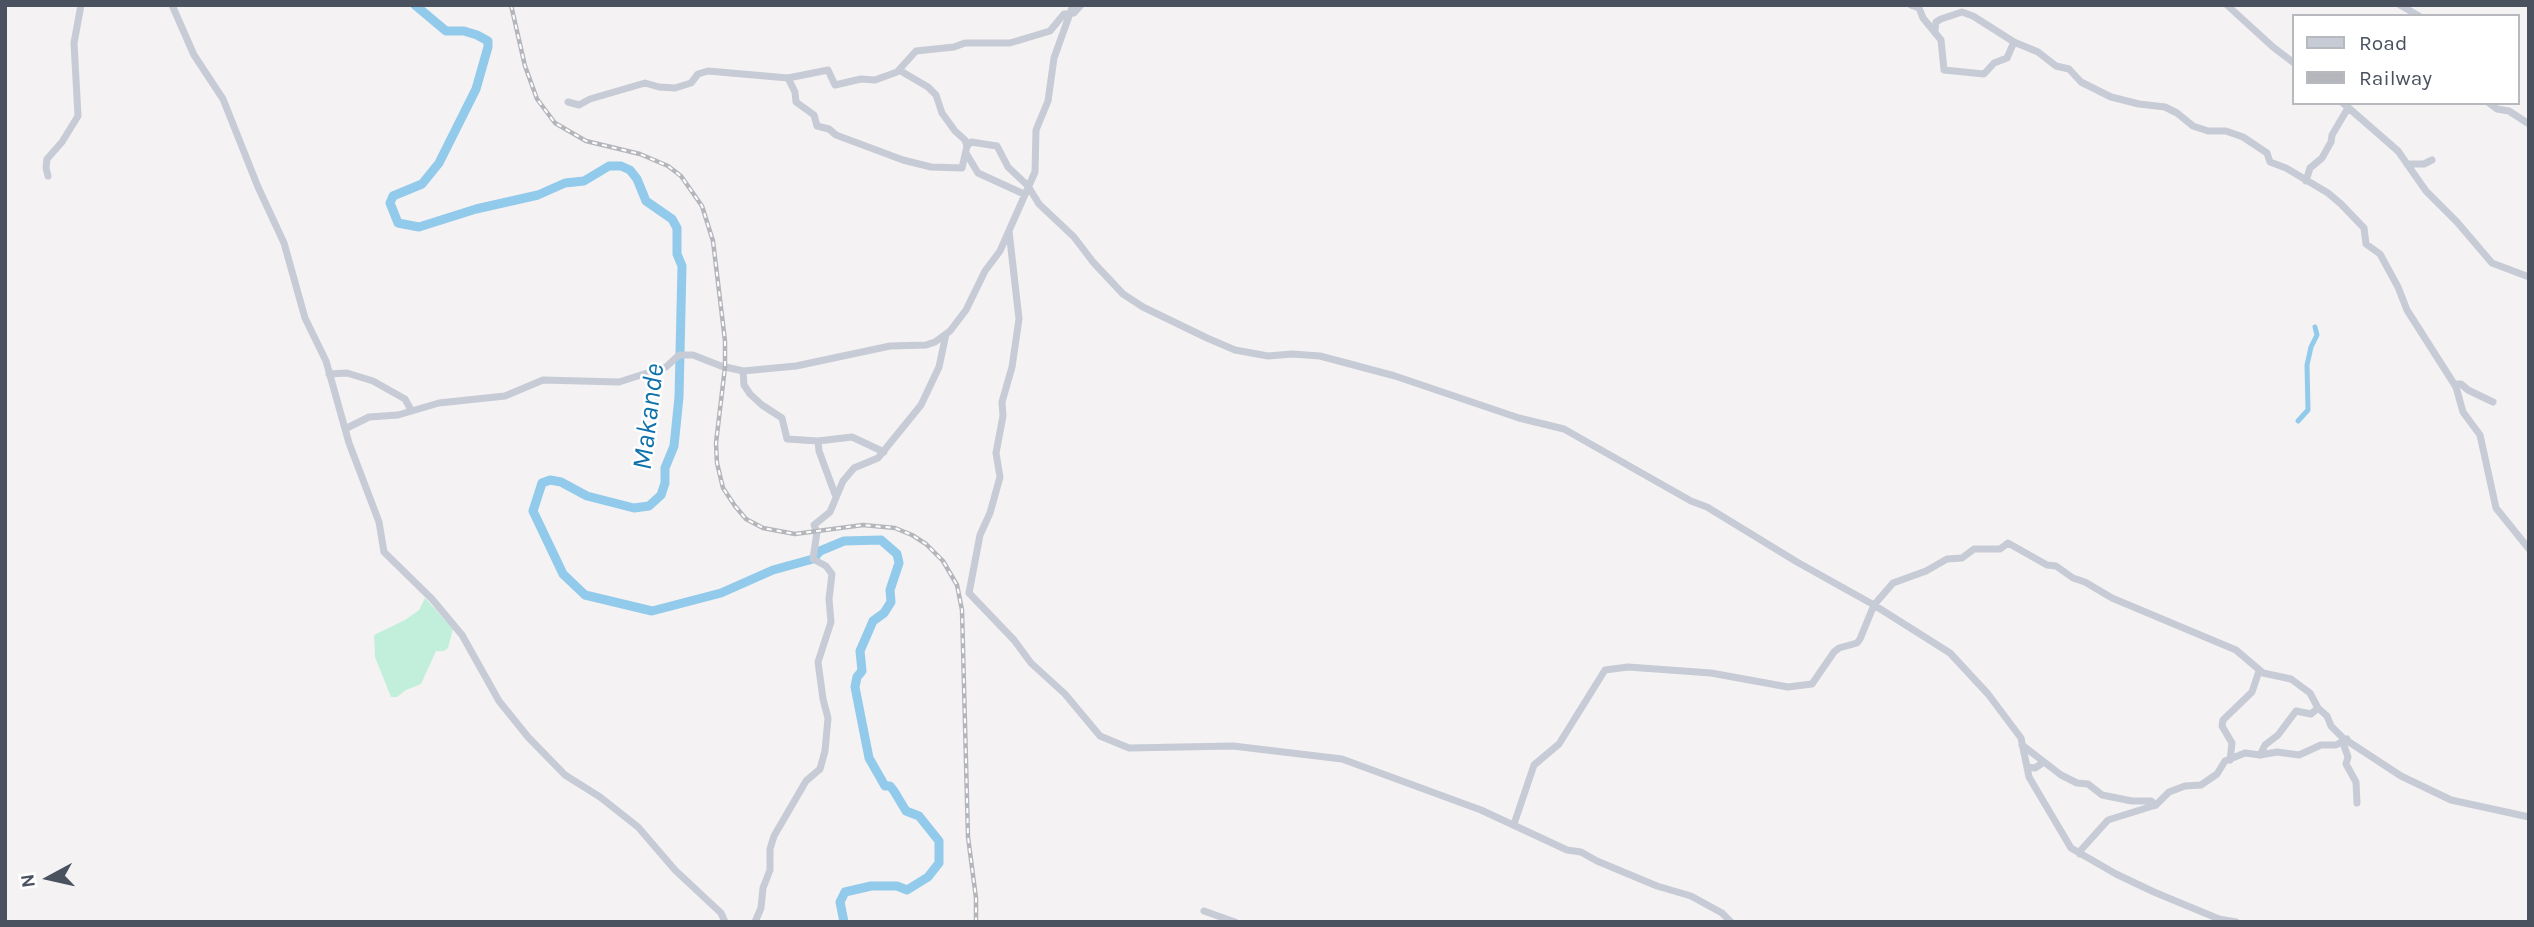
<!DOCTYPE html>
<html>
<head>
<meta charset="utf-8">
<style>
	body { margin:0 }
	#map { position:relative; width:2534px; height:927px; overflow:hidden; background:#f4f2f2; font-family:Karla,sans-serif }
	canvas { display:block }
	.frame { position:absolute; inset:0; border:7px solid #4a515f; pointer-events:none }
	.legend { position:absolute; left:2292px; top:14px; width:228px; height:91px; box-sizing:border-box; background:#fff; border:2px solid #b7b9bf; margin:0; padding:9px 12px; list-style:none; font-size:21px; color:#4a515f }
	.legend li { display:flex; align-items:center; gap:14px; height:35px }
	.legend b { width:35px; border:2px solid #b7b9bf }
	.north { position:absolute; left:14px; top:843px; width:70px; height:70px; -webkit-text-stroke:5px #fff; paint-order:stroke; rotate:262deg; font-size:19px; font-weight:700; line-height:28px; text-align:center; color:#4a515f }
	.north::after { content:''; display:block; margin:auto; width:24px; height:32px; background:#4a515f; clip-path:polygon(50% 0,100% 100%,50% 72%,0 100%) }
</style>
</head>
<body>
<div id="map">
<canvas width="2534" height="927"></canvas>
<div class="frame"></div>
<ul class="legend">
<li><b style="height:9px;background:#c6cbd6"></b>Road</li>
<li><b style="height:9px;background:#b4b6bc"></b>Railway</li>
</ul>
<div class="north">N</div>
</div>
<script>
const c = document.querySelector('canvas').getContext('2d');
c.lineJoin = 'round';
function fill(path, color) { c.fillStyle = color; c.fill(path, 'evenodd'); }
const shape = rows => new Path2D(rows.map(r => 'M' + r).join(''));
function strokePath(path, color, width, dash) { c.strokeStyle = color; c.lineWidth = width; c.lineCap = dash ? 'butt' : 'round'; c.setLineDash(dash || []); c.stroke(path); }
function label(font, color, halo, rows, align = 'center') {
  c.font = font + ' Karla,sans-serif'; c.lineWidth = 5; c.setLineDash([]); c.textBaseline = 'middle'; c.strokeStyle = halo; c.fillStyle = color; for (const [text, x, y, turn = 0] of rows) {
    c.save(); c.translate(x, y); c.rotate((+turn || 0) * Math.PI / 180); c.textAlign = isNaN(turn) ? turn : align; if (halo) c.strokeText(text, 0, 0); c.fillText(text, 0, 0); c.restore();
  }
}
fill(shape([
	[425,598,453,629,448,648,444,651,436,651,421,684,406,690,397,697,391,697,375,657,374,635,405,620,419,610]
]), '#c2efdb');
strokePath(shape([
	[2298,421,2308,410,2307,365,2311,347,2317,335,2315,327]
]), '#91caeb', 5);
strokePath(shape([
	[415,5,446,31,464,31,477,35,488,41,488,47,476,89,439,163,422,184,393,196,390,203,398,223,419,227,476,209,538,195,565,183,584,181,609,166,621,166,630,170,637,179,646,201,672,219,677,228,677,254,682,266,679,397,674,446,665,468,665,483,661,495,649,506,634,508,587,496,561,482,550,480,542,483,533,511,563,574,585,595,652,611,721,593,773,570,813,559,820,551,844,541,881,540,897,554,899,563,890,590,891,602,884,613,873,621,860,651,862,671,857,677,855,687,869,758,885,786,890,786,894,791,906,811,919,816,939,841,939,863,928,877,907,890,897,886,871,886,845,892,840,902,844,922]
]), '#91caeb', 9);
strokePath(shape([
	[172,5,194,55,223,99,258,187,284,243,305,318,326,361,349,443,379,522,384,552,432,599,462,635,499,701,528,737,565,775,600,797,638,827,675,870,721,913,725,922],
	[1911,5,1919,8,1923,18,1941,40,1944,70,1984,74,1994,63,2007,58,2014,42],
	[2227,5,2273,47,2294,63],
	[2400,5,2419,16],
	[1935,30,1936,22,1941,19,1962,12,1973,16,2014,42,2038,52,2056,66,2069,69,2081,82,2111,97,2139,104,2165,107,2177,113,2193,126,2208,131,2226,131,2243,137,2267,153,2270,162,2286,168,2328,193,2341,204,2364,228,2366,244,2380,254,2398,287,2407,310,2456,387,2463,412,2480,435,2496,508,2529,549],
	[899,70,928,87,936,95,942,113,955,131,965,140,967,146],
	[788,78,795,92,796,102,814,115,817,126,829,129,836,135,903,160,931,167,962,168,967,146,971,142,997,146,1008,167,1028,186,1039,204,1074,237,1093,262,1123,294,1143,307,1207,338,1235,350,1268,356,1292,354,1320,356,1395,376,1519,418,1564,429,1691,501,1707,507,1797,562,1874,605,1950,653,1988,694,2021,738,2029,777,2071,848,2116,874,2154,892,2219,919,2236,922],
	[568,102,579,105,590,99,645,83,659,87,675,88,691,83,698,74,708,71,788,78,828,70,835,85,861,79,875,80,897,72,916,51,954,47,965,43,1010,43,1050,31,1064,14,1074,13,1081,5],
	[2343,103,2398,151,2426,191,2457,222,2492,263,2529,277],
	[2489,103,2497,109,2509,111,2529,124],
	[966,153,978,173,1024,194],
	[2407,164,2424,164,2432,160],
	[48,176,46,168,47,159,62,142,78,116,74,43,81,5],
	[2306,181,2310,168,2322,158,2331,142,2332,135,2348,108],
	[1009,231,1019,319,1012,367,1002,402,1003,416,996,453,1000,477,990,513,980,535,969,593,1014,640,1031,663,1065,694,1100,736,1129,748,1233,746,1342,759,1481,810,1567,850,1581,852,1597,861,1657,886,1691,896,1722,913,1731,922],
	[743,371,744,385,750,394,762,405,782,418,787,439,818,441,852,437,884,452],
	[329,374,347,373,373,381,405,399,411,410],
	[2454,384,2461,384,2468,390,2493,402],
	[345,429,369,417,398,415,439,403,505,396,543,380,619,382,666,367,679,355,693,355,721,366,743,371,796,366,890,346,926,345,935,342,950,331,966,310,985,271,1000,251,1035,172,1036,130,1048,101,1054,58,1073,5],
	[818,441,819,451,836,497],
	[2343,743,2348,757,2346,764,2356,782,2357,803],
	[2022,745,2061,775,2077,783,2088,784,2102,795,2132,801,2151,801,2156,805],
	[2260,755,2265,745,2278,735,2296,711,2311,714,2318,708],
	[2230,760,2232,743,2222,726,2223,720,2252,692,2259,671],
	[2027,767,2035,768,2044,762],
	[1514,824,1534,765,1559,744,1605,670,1628,667,1711,673,1788,687,1812,684,1834,652,1839,648,1857,643,1860,639,1874,605,1893,583,1926,571,1947,559,1962,558,1974,549,2000,549,2008,543,2047,565,2056,566,2073,578,2085,582,2112,598,2236,650,2263,673,2291,679,2310,693,2318,708,2327,716,2331,726,2343,738,2401,776,2451,800,2529,817],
	[2080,854,2081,850,2108,820,2156,805,2169,792,2185,786,2201,785,2217,774,2225,761,2245,753,2260,755,2277,752,2299,755,2321,745,2336,745,2347,739],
	[1204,911,1235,922],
	[755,922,761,908,763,888,770,870,770,849,774,836,806,781,820,769,825,751,828,718,823,699,818,662,831,622,829,599,832,574,826,566,813,559,817,532,814,525,830,512,843,481,854,468,878,458,921,405,939,367,946,334]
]), '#c6cbd6', 7);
const rail = shape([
	[511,5,525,66,537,99,555,123,586,141,640,154,668,166,681,176,702,206,713,241,725,341,725,367,716,443,717,463,723,488,735,506,746,519,763,528,795,534,863,525,895,528,912,535,926,544,943,561,957,585,962,610,968,837,976,898,976,922]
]);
strokePath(rail, '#b4b6bc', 4.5);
strokePath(rail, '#fff', 2, [5]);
label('italic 28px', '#1072ac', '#fff', [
	["Makande",649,417,-83]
]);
</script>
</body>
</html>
